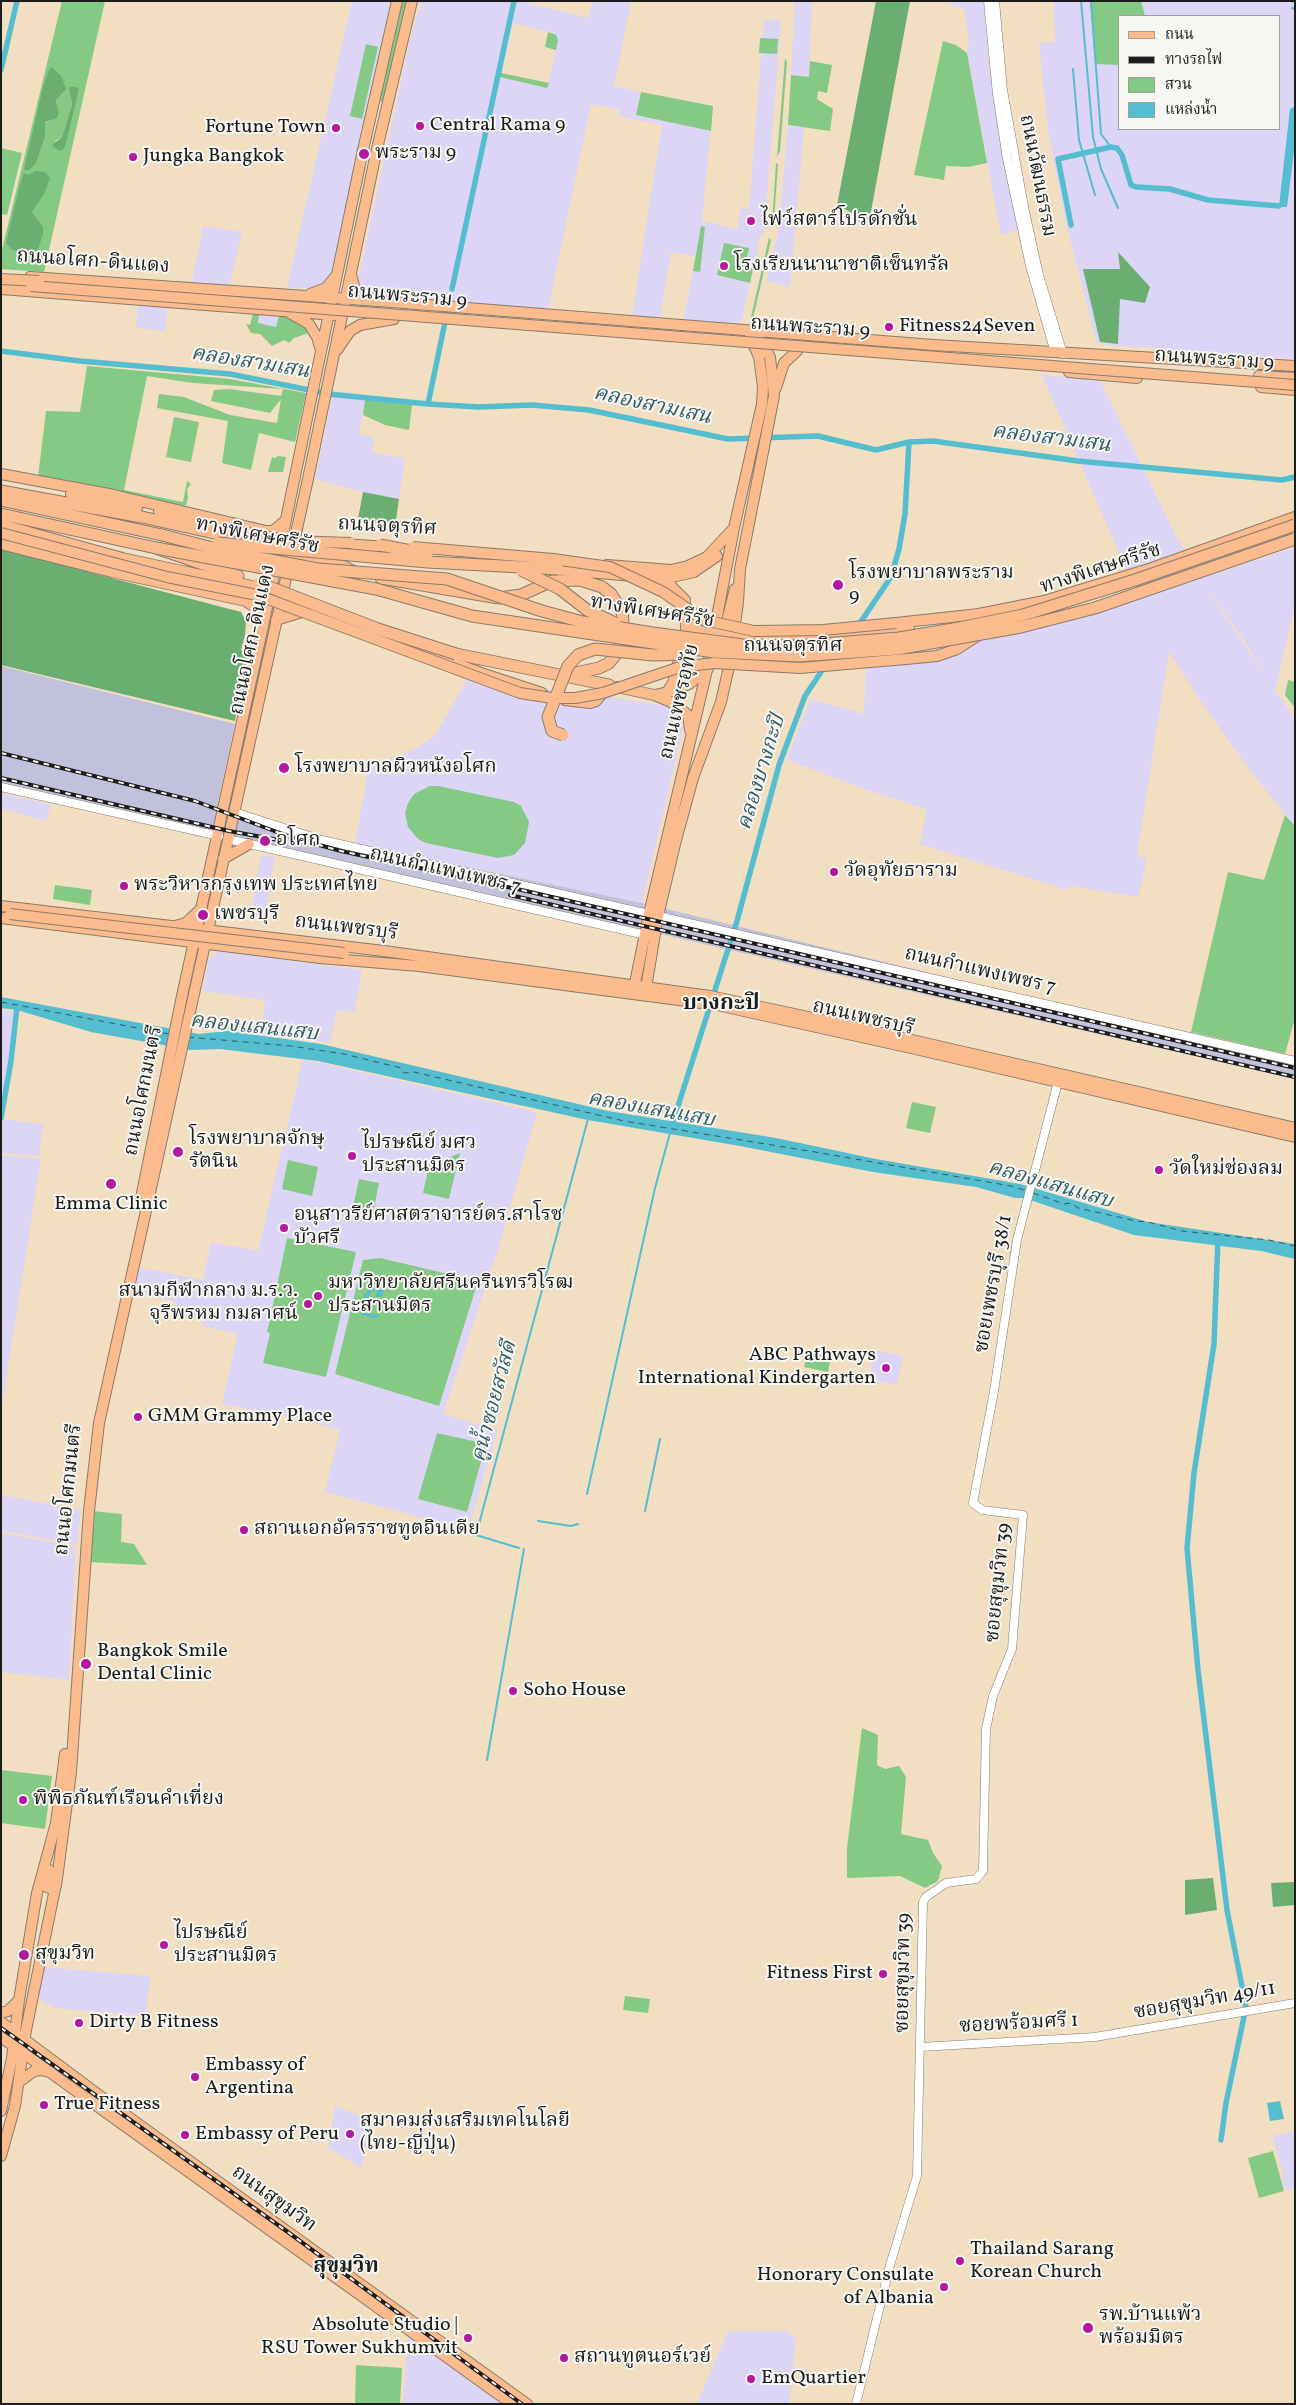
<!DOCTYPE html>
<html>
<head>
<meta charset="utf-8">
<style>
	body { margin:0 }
	#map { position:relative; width:1296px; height:2405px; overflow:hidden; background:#f2dec1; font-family:Vollkorn,"Noto Serif Thai",serif }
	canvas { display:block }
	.frame { position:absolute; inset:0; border:2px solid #1c1c1c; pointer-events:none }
	.legend { position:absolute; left:1118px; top:15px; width:162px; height:115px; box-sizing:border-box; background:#f6f6f2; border:1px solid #9f9f9c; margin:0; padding:6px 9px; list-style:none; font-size:15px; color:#1c1c1c }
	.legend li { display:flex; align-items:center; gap:10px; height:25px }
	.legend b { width:25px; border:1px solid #9f9f9c }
</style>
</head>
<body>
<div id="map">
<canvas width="1296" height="2405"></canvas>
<div class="frame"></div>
<ul class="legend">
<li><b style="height:6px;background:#fbbb8d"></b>ถนน</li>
<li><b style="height:6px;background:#1c1c1c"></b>ทางรถไฟ</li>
<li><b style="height:14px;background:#84ca85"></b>สวน</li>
<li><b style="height:14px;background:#54bdd0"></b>แหล่งน้ำ</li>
</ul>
</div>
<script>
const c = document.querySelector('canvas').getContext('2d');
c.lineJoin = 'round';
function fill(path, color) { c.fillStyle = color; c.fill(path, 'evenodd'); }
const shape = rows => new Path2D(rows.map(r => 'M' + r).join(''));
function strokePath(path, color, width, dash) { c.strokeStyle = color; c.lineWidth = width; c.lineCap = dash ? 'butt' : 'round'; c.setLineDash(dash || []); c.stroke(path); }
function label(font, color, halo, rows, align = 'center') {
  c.font = font + ' Vollkorn,"Noto Serif Thai",serif'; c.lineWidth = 4; c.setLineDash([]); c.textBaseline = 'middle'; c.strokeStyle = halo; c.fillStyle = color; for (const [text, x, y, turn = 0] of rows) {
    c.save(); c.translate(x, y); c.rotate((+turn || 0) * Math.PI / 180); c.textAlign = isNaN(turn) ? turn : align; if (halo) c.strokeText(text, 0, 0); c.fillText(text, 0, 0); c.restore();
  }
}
fill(shape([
	[352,1,397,1,332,278,319,289,287,288],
	[421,1,519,1,588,18,593,1,631,1,614,86,641,92,636,115,647,117,653,95,713,106,702,221,738,229,740,208,749,209,764,19,781,21,764,234,761,234,742,320,737,324,683,322,696,256,671,252,660,318,632,316,662,125,619,116,620,110,591,104,548,310,364,294,357,285,410,40],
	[513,23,553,33,558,40,547,88,501,77],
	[795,1,812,1,809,77,791,75],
	[951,1,984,1,989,64,999,130,1020,229,1001,235,967,53,969,41,964,9,950,5],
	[1054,1,1295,1,1295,359,1097,344,1065,220,1048,130,1039,43,1055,42],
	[1120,16,1280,16,1280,129,1120,129],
	[788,126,804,127,790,287,767,281,779,227],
	[203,226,242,232,229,287,192,283],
	[138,304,168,307,165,331,136,328],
	[259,314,279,316,277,327,257,323],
	[1042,375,1100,380,1177,538,1201,578,1295,547,1295,605,1275,691,1295,718,1295,826,1255,777,1203,705,1169,652,1137,855,1147,859,1138,897,1071,886,1067,890,920,844,927,809,875,793,787,760,810,699,864,714,866,668,937,660,979,640,1141,597,1125,567],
	[1206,586,1242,637,1269,682,1213,598],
	[332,397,365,399,359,434,374,437,372,453,405,458,399,499,363,492,315,479],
	[467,679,667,705,678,714,683,729,642,903,355,844,369,766,413,750,435,736],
	[1,793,51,805,46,821,1,809],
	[261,855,275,857,265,917,251,915],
	[220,951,362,970,355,1012,337,1010,330,1043,261,1032,265,1000,202,991,209,959],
	[1,1010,19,1012,1,1116],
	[303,1059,537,1112,498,1250,443,1414,498,1430,468,1530,325,1492,340,1430,296,1418,222,1404,238,1334,203,1326,204,1318,175,1313,177,1302,131,1291,137,1267,203,1280,211,1242,258,1251],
	[1,1119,43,1124,39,1156,1,1153],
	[1,1155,41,1159,1,1412],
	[874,1350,903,1356,897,1385,869,1380],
	[1,1495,81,1510,77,1544,1,1531],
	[1,1533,76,1546,69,1680,1,1672],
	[44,1967,150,1976,146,2016,55,2008,38,1999],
	[335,2106,372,2120,362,2168,328,2148],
	[1295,2131,1295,2190,1285,2189,1285,2185,1282,2185,1283,2172,1272,2136],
	[728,2331,787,2331,796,2339,789,2404,697,2404],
	[408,2335,503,2404,403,2404]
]), '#ddd5f6');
fill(shape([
	[1,666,235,724,217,806,355,844,642,903,1295,1062,1295,1079,257,842,1,782]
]), '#c2c1dc');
fill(shape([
	[62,1,105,1,44,272,1,269,1,254],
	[49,69,66,89,56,101,59,112,50,121,45,122,45,137,36,164,28,171,25,168],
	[69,90,79,90,66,145,62,150,55,141,62,137,72,104],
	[29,175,32,212,43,226,6,243],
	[401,1,408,1,386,88,382,102,379,101],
	[1090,1,1141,1,1145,16,1120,16,1120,65,1095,64],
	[548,32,556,35,558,40,556,50,545,47],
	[760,38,778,39,777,54,759,53],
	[943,41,956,45,967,53,987,163,968,167,946,166,944,180,914,175],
	[366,44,378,47,362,119,350,116],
	[785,58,787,62,780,151,777,157],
	[810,61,832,65,827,93,818,91,817,99,833,109,830,131,788,125,791,75,809,77],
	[501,73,549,83,547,88,500,77],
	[641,92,713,106,711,131,636,115],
	[1,148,22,153,7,215,1,214],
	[776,163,778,164,774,221,772,224],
	[701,226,705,227,700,272,693,271],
	[769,238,771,240,752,323,751,317],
	[724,243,749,248,745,266,753,269,750,283,717,275],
	[253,313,259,314,258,323,276,327,279,316,286,317,299,321,309,333,294,338,289,343,284,340,272,346,260,334,251,333,246,324,250,325],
	[87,366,230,379,306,393,295,442,259,433,251,470,222,463,228,421,157,408,159,394,184,397,230,415,277,423,281,399,270,413,211,401,214,390,229,389,281,396,283,389,193,383,147,376,124,490,183,502,187,481,191,484,187,489,188,498,186,505,182,507,38,477,46,411,80,412],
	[365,399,412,405,409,430,385,425,363,415],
	[174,417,199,422,191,462,166,457],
	[277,456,286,457,283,472,268,472,272,457,276,458],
	[1288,680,1295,682,1295,708,1285,695],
	[430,786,438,786,514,802,521,806,529,822,525,843,514,855,498,858,426,843,418,839,408,827,405,813,408,803,414,794],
	[1285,815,1295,826,1295,1018,1285,1054,1191,1032,1228,872,1264,880],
	[55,885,92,890,90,905,53,899],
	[912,1102,936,1107,930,1133,906,1128],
	[460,1153,449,1199,423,1193,429,1166],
	[288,1160,318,1167,312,1196,282,1189],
	[359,1179,379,1183,373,1212,353,1208],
	[287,1238,356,1252,326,1377,263,1363,270,1333,267,1332,270,1319],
	[380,1258,478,1281,439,1406,335,1374,363,1260],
	[808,1352,831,1357,828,1372,804,1367],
	[437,1433,486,1444,467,1512,418,1499],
	[92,1511,122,1514,121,1542,134,1544,147,1565,88,1562],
	[862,1728,878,1735,877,1765,885,1769,899,1766,906,1777,901,1834,928,1840,933,1853,942,1866,938,1881,925,1888,900,1876,847,1878,847,1848],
	[1,1770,52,1776,45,1829,1,1823],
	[625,1996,650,1999,648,2013,623,2010],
	[1273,2151,1284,2191,1259,2198,1248,2158],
	[356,2365,402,2368,400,2404,355,2404]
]), '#84ca85');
fill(shape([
	[876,1,910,1,869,222,837,205],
	[52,67,62,77,66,89,56,101,59,112,57,118,45,122,45,137,36,164,28,171,24,169,43,87,49,69],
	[70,87,77,87,79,90,66,145,62,151,56,149,52,145,62,137,72,104,69,90],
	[35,171,45,172,50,178,44,194,32,212,43,226,43,234,37,252,27,253,12,250,6,243,20,184,24,173,29,175],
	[1118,252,1150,287,1145,303,1120,299,1118,344,1100,342,1083,269,1120,269],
	[363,492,399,499,395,527,358,519],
	[1,549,241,612,246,621,245,635,241,650,248,655,235,721,1,665],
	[1213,1878,1217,1910,1185,1915,1185,1880],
	[1295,1882,1295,1905,1273,1907,1271,1883]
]), '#6bae72');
fill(shape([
	[1295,106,1295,143,1287,207,1282,207,1279,206,1290,109],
	[1,997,199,1034,227,1031,321,1044,608,1111,776,1138,876,1159,1020,1184,1148,1222,1295,1244,1295,1259,1261,1251,1134,1235,1024,1198,1015,1198,976,1187,873,1172,740,1146,588,1120,318,1061,220,1049,191,1050,91,1032,17,1010,1,1008],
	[369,1287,384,1290,382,1296,379,1297,376,1296,377,1291,371,1290,369,1297,364,1301,362,1307,365,1313,376,1315,379,1313,377,1318,362,1315,360,1312,364,1294,367,1293],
	[1280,2101,1284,2119,1270,2121,1267,2103]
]), '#54bdd0');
strokePath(shape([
	[1081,1,1093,137,1101,169,1118,208],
	[1091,1,1101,134,1111,147],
	[1292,1,1292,2],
	[1292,8,1295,9],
	[1073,69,1079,140,1095,195],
	[587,1494,655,1188,670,1133],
	[645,1511,660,1439],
	[538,1521,571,1526,578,1524],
	[519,1548,476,1535,588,1119],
	[487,1760,524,1549]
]), '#54bdd0', 2);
strokePath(shape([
	[1,70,17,1],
	[1071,225,1058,159,1111,147,1117,148,1122,155,1131,185,1136,187,1170,189,1208,200,1279,206],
	[452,289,514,1],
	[1,351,80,361,230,374,329,394,428,404,479,407,532,405,589,410,728,439,818,436,876,450,909,442,933,441,1078,461,1282,480,1295,477],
	[428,404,450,298],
	[858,626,891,577,899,549,905,514,909,442],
	[1,1118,11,1061,17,1007],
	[671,1128,737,921,779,765,805,696,825,666],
	[1218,1238,1214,1344,1194,1473,1187,1548,1198,1670,1227,1910,1246,2007,1226,2103,1221,2140]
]), '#54bdd0', 5.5);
strokePath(shape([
	[1,1002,169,1034],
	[188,1037,291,1046,344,1054,401,1068,404,1073,414,1072,624,1121,815,1152,1011,1186,1027,1191],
	[1033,1193,1064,1204,1071,1203,1078,1208,1136,1221,1148,1222,1182,1231,1269,1240,1295,1246]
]), '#325c64', 1, [6, 5]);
const minor = shape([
	[988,1,997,94,1007,159,1030,266,1055,353],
	[995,1,1003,90,1024,207,1039,275,1063,354],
	[1,787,219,836],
	[234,812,322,840,649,914],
	[228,839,650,936],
	[658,916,1295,1061],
	[920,2047,1095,2037,1295,2003],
	[856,2404,890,2265,917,2176,923,1902,926,1897,946,1883,976,1879,983,1871,986,1729,993,1696,1012,1649,1023,1515,982,1510,973,1503,994,1391,1017,1240,1059,1078]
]);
const major = shape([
	[351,274,354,286,358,292,373,299],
	[30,277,379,301,933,345,1295,366],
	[1,289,334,315],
	[310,294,326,288,336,276],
	[290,313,309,324,317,337,321,350],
	[337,350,350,331,360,325,394,319],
	[1069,372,1137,378],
	[1259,376,1295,378],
	[1261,387,1295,390],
	[776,388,784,363,797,351],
	[1,474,114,495,266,531,273,531,286,520],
	[71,494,137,508],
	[159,512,225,529],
	[1,544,112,572,246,601,254,607,263,626],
	[343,544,388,547],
	[292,547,293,553,297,558,312,561,316,556],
	[280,548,363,150,397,1],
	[607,565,671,570,688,566,707,557,734,528],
	[651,577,669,584,685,600,686,628,691,638,696,640],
	[660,577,672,577,694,572,717,556],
	[286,594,296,604,313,611],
	[687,617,694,628,706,633,733,636,822,636,909,628],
	[276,620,305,611],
	[896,623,979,614,1044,601,1152,568,1295,517],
	[724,633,735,589],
	[381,636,481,673,542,693],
	[906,659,937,656,957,649,979,635],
	[617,687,654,695,671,702,688,715,690,730],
	[667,692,673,683,682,648],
	[655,695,672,691,689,684,708,669],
	[565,700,590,703,596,701,605,690],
	[223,859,249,844],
	[1,906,384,951,710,996,855,1027,1295,1128],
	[1,918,320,958,419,966,717,1005,920,1050,1295,1137],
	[175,926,186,923,202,908],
	[646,988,658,916,675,844,693,778,721,702,728,671,738,603,740,569,774,396,770,357,759,338],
	[633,993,649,914,706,674,734,528,762,404,763,387,759,357,750,337],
	[142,1193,182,996,277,562],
	[49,1870,47,1887,52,1889,56,1886],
	[1,2013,8,2011,19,2000],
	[1,2022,123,2113,527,2404],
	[1,2037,512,2404],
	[19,2082,34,2071,41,2070,51,2072],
	[1,2111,12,2058,19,2000,37,1893,56,1823,65,1754],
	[1,2156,15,2106,26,2030,57,1879,71,1772,89,1511,99,1423,308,479,376,153,412,1]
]);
const highway = shape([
	[1,491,142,517,259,543],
	[1,500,162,535],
	[1,514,156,548,238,576],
	[1,525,124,559,254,587,263,593,268,604],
	[312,561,337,563,356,573],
	[558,569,651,577],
	[381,578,499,598,521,595,552,581,580,580,602,587,611,594,622,611,624,635,617,653,609,663,599,668,561,676],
	[456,654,609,685]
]);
strokePath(minor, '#877d6e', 9);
strokePath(major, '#877d6e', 12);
strokePath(highway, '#877d6e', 13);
strokePath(minor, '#fff', 8);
strokePath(major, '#fbbb8d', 10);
strokePath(highway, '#fbbb8d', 11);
const rail = shape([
	[1,753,195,801,290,837,341,851,526,891,1295,1068],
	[1,778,229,831,284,841],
	[510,895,1295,1077],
	[1,2028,285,2230,522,2404]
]);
strokePath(rail, '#1c1c1c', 4);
strokePath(rail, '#f6f6f2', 2, [5.5]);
const majorBridge = shape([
	[1,279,39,281],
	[31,286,1295,385],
	[225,529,291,541,351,543],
	[1,533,167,577,257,595,520,693,552,698,575,698,603,693,680,667,714,663,800,668,906,659],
	[413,547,553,559,610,567,663,592,704,620,754,631,823,630,896,623],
	[10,914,344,953]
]);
const highwayBridge = shape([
	[162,535,233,553,318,569,447,579,542,611,583,622,653,633,743,645,798,646,899,638,959,628,1023,615,1135,580,1295,525],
	[218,543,427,562,558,569],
	[380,545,427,554],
	[156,548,376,589,472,616,714,652,799,656,897,649,1021,627,1095,608,1295,539],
	[521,570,560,589,587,610,615,623],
	[259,583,378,629,456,654],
	[563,735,552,731,548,717,568,666,578,655,595,649,653,655,692,654]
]);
strokePath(majorBridge, '#877d6e', 12, []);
strokePath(highwayBridge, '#877d6e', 13, []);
strokePath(majorBridge, '#fbbb8d', 10);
strokePath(highwayBridge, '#fbbb8d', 11);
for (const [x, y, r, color] of [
	[420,126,5,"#b5179e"],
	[336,128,5,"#b5179e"],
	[364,154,6,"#b5179e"],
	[133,157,5,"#b5179e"],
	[751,221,5,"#b5179e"],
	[724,266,5,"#b5179e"],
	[889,327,5,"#b5179e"],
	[838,585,6,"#b5179e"],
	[284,768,6,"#b5179e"],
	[265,841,6,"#b5179e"],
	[834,872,5,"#b5179e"],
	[124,886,5,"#b5179e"],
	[203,915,6,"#b5179e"],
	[178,1152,6,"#b5179e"],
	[352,1156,5,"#b5179e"],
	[1159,1170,5,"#b5179e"],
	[111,1184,6,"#b5179e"],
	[284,1228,5,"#b5179e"],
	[318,1296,5,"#b5179e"],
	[308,1304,5,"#b5179e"],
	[886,1368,5,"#b5179e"],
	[138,1417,5,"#b5179e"],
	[244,1530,5,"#b5179e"],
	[86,1664,6,"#b5179e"],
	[513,1691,5,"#b5179e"],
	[23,1800,5,"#b5179e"],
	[164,1945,5,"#b5179e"],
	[24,1955,6,"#b5179e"],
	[883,1974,5,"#b5179e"],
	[79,2023,5,"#b5179e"],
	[195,2077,5,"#b5179e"],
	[44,2105,5,"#b5179e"],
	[350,2134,5,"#b5179e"],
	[185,2135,5,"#b5179e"],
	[960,2261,5,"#b5179e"],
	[944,2287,5,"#b5179e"],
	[1088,2328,6,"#b5179e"],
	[468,2338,5,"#b5179e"],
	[564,2358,5,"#b5179e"],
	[751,2379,5,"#b5179e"]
]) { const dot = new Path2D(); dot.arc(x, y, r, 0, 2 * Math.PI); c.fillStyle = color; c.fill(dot); strokePath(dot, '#f6f6f2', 2); }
label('20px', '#1c1c1c', '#f6f6f2', [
	["Central Rama 9",430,126],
	["Fortune Town",326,128,"right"],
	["พระราม 9",375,154],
	["Jungka Bangkok",143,157],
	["ไฟว์สตาร์โปรดักชั่น",761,221],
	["โรงเรียนนานาชาติเซ็นทรัล",734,266],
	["Fitness24Seven",899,327],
	["โรงพยาบาลพระราม",849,574],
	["9",849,597],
	["โรงพยาบาลผิวหนังอโศก",295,768],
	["อโศก",276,841],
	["วัดอุทัยธาราม",844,872],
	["พระวิหารกรุงเทพ ประเทศไทย",134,886],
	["เพชรบุรี",214,915],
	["โรงพยาบาลจักษุ",189,1140],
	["รัตนิน",189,1163],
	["ไปรษณีย์ มศว",362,1144],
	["ประสานมิตร",362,1167],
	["วัดใหม่ช่องลม",1169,1170],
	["Emma Clinic",111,1205,"center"],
	["อนุสาวรีย์ศาสตราจารย์ดร.สาโรช",294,1216],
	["บัวศรี",294,1239],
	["มหาวิทยาลัยศรีนครินทรวิโรฒ",328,1284],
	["ประสานมิตร",328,1307],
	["สนามกีฬากลาง ม.ร.ว.",298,1292,"right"],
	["จุรีพรหม กมลาศน์",298,1315,"right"],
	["ABC Pathways",876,1356,"right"],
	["International Kindergarten",876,1379,"right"],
	["GMM Grammy Place",148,1417],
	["สถานเอกอัครราชทูตอินเดีย",254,1530],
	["Bangkok Smile",97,1652],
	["Dental Clinic",97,1675],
	["Soho House",523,1691],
	["พิพิธภัณฑ์เรือนคำเที่ยง",33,1800],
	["ไปรษณีย์",174,1934],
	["ประสานมิตร",174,1957],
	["สุขุมวิท",35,1955],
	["Fitness First",873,1974,"right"],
	["Dirty B Fitness",89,2023],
	["Embassy of",205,2066],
	["Argentina",205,2089],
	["True Fitness",54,2105],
	["สมาคมส่งเสริมเทคโนโลยี",360,2122],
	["(ไทย-ญี่ปุ่น)",360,2145],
	["Embassy of Peru",195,2135],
	["Thailand Sarang",970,2250],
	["Korean Church",970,2273],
	["Honorary Consulate",934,2276,"right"],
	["of Albania",934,2299,"right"],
	["รพ.บ้านแพ้ว",1099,2316],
	["พร้อมมิตร",1099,2339],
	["Absolute Studio |",458,2326,"right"],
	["RSU Tower Sukhumvit",458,2349,"right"],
	["สถานทูตนอร์เวย์",574,2358],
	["EmQuartier",761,2379]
], 'left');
label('20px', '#1c1c1c', '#f6f6f2', [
	["ถนนวัฒนธรรม",1036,176,79],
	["ถนนอโศก-ดินแดง",93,263,4],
	["ถนนพระราม 9",407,298,5],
	["ถนนพระราม 9",810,329,4],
	["ถนนพระราม 9",1214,361,4],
	["ถนนจตุรทิศ",387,528,3],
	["ทางพิเศษศรีรัช",257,537,11],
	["ทางพิเศษศรีรัช",1101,570,-18],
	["ทางพิเศษศรีรัช",652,613,9],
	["ถนนอโศก-ดินแดง",254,640,-78],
	["ถนนจตุรทิศ",793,647],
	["ถนนเพชรอุทัย",681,702,-77],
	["ถนนกำแพงเพชร 7",445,872,13],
	["ถนนเพชรบุรี",346,929,7],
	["ถนนกำแพงเพชร 7",980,972,13],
	["ถนนเพชรบุรี",863,1019,13],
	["ถนนอโศกมนตรี",145,1091,-79],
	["ซอยเพชรบุรี 38/1",995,1284,-80],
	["ถนนอโศกมนตรี",70,1490,-84],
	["ซอยสุขุมวิท 39",1000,1583,-84],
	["ซอยสุขุมวิท 39",905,1973,-89],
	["ซอยสุขุมวิท 49/11",1205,2002,-10],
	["ซอยพร้อมศรี 1",1019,2025,-3],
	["ถนนสุขุมวิท",273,2200,36]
]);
label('italic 21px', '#325c64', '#f6f6f2', [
	["คลองสามเสน",250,364,9],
	["คลองสามเสน",652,407,12],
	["คลองสามเสน",1051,440,7],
	["คลองบางกะปิ",763,773,-73],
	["คลองแสนแสบ",254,1029,6],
	["คลองแสนแสบ",651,1111,10],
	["คลองแสนแสบ",1050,1186,16],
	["คูน้ำซอยสวัสดี",496,1402,-75]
]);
label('bold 21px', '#1c1c1c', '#f6f6f2', [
	["สุขุมวิท",346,2268]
]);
label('bold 22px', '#1c1c1c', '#f6f6f2', [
	["บางกะปิ",721,1005]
]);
</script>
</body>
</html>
